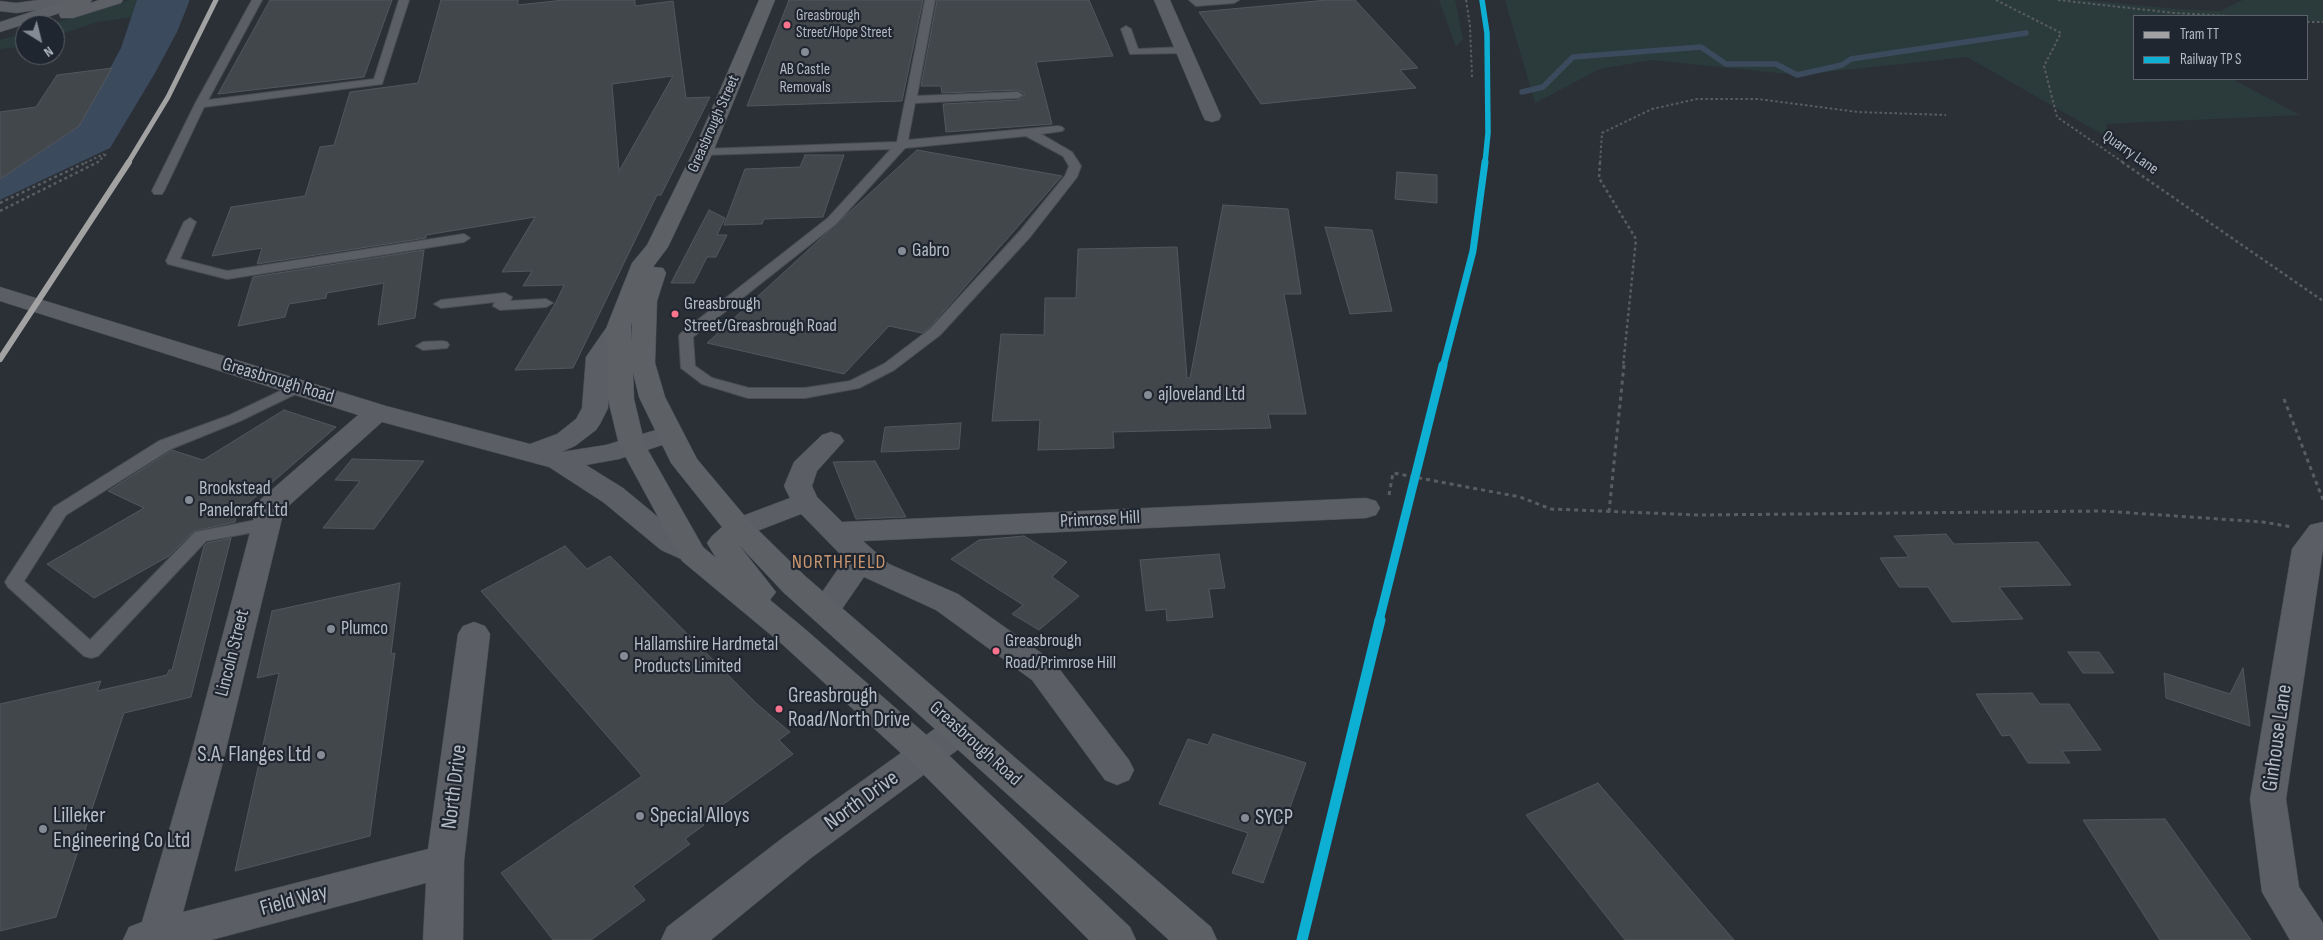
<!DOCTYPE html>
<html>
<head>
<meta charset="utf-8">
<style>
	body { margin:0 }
	#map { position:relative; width:2323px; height:940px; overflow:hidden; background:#2a3036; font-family:"Sofia Sans Condensed",sans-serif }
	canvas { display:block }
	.legend { position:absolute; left:2133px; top:15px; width:175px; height:65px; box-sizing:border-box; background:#1f2630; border:1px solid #5b626c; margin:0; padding:6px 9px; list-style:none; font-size:15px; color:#b5bcc6 }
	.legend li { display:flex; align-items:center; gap:10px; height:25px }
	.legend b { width:25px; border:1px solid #5b626c }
	.north { position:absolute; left:15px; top:15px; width:50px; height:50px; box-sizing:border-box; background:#1f2630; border:1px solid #5b626c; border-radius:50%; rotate:144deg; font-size:14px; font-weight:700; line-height:20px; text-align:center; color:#b5bcc6 }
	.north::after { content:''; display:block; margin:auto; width:18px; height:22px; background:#848b94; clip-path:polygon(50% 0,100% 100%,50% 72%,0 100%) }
</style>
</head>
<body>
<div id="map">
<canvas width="2323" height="940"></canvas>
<ul class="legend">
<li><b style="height:6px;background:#a2a2a2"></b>Tram TT</li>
<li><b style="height:6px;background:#0dafd3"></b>Railway TP S</li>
</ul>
<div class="north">N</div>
</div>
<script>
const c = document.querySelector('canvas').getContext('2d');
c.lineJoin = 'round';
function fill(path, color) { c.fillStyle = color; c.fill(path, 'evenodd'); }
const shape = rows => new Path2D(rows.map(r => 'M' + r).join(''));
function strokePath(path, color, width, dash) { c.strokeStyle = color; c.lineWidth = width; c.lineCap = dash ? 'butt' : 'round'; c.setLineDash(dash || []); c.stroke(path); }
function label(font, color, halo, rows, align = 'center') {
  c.font = font + ' "Sofia Sans Condensed",sans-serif'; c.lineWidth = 4.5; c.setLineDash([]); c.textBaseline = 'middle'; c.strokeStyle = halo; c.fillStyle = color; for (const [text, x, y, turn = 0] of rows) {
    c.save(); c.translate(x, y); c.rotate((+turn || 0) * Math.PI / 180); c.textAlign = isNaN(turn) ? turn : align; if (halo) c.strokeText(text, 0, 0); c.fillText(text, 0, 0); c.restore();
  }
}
fill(shape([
	[129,0,137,0,132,17,97,22,55,36,55,25,49,25],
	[1439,0,1455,0,1463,39,1456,47],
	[1505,0,2084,0,2176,9,2220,11,2243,0,2323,0,2323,22,2307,21,2307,16,2134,16,2134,79,2232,79,2300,115,2106,124,2109,138,1967,57,1797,75,1652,60,1600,69,1535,103],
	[25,33,25,46,0,49,0,40]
]), '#2b3b3c');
fill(shape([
	[137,0,189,0,189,2,177,32,155,73,110,148,0,200,0,179,79,126,121,48]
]), '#3c4a5d');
strokePath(shape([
	[1522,92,1543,87,1573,57,1701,47,1726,64,1776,64,1797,75,1842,65,1851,59,2026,33]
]), '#3c4a5d', 5.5);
const building = shape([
	[270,0,392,0,364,77,218,94,270,0],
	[441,0,518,0,518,5,564,0,635,0,635,6,673,1,686,98,710,97,661,195,657,195,573,368,515,370,555,304,564,285,523,286,532,271,502,272,535,217,426,235,426,238,257,264,262,248,212,256,231,207,305,196,320,147,334,145,350,92,418,83,441,0],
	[673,76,619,171,612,84,673,76],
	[789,0,923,0,902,101,747,106,789,0],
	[937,0,1089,0,1113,56,1036,62,1052,124,946,132,943,104,1018,100,1025,94,1018,90,942,93,941,86,921,86,937,0],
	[1327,0,1355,0,1418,68,1400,70,1416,88,1261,104,1199,12,1327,0],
	[112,68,79,126,0,179,0,112,36,107,57,75,112,68],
	[917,150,1062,176,929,328,922,333,889,326,844,374,707,343,917,150],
	[805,155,844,155,823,217,764,219,762,224,724,225,745,169,800,167,805,155],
	[1397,172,1437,175,1437,203,1395,199,1397,172],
	[1223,205,1288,209,1301,294,1284,294,1306,414,1268,414,1271,428,1113,432,1114,448,1038,450,1040,420,992,421,1001,334,1044,335,1045,298,1076,298,1078,249,1177,247,1187,378,1190,378,1223,205],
	[709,210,725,218,717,235,727,235,716,257,707,257,694,283,671,283,709,210],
	[1325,227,1372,230,1392,311,1350,314,1325,227],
	[424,250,415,318,378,325,384,283,327,293,326,298,289,304,285,317,238,326,253,277,424,250],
	[284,410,336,427,237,513,235,522,194,531,169,556,94,598,47,564,144,508,108,491,172,450,203,460,284,410],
	[961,423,959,449,881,452,885,427,961,423],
	[352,459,424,461,374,529,323,528,360,481,335,480,352,459],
	[875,461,906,517,856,519,833,462,875,461],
	[1946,534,1954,544,2038,542,2071,585,1999,587,2023,619,1952,622,1928,587,1899,587,1880,558,1909,557,1894,536,1946,534],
	[1024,536,1067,562,1052,577,1079,596,1039,630,1012,614,1023,605,951,559,979,540,1024,536],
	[231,538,191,697,124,713,56,917,0,931,0,704,101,681,97,691,167,675,169,670,172,670,204,546,207,543,231,538],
	[565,546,587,569,610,556,757,704,790,732,779,740,793,754,700,821,704,825,685,839,690,844,633,886,645,900,591,940,553,940,501,873,642,776,481,591,565,546],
	[1219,554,1225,588,1209,589,1213,617,1167,621,1166,609,1146,611,1140,560,1219,554],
	[400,583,391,654,395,653,370,836,235,871,279,673,257,678,272,611,400,583],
	[2068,652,2099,652,2114,673,2083,673,2068,652],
	[2243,668,2250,726,2166,698,2164,673,2230,694,2243,668],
	[2032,693,2040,704,2069,704,2101,750,2062,751,2070,763,2028,763,2010,735,2002,736,1976,694,2032,693],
	[1213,734,1306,763,1263,883,1232,873,1248,833,1159,804,1188,739,1208,745,1213,734],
	[1598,783,1734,940,1625,940,1526,815,1598,783],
	[2165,819,2251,940,2160,940,2083,820,2165,819]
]);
fill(building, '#42474c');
strokePath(building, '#52575d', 1);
const lane = shape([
	[252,0,262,0,208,100,374,79,399,0,409,0,382,84,204,107,164,191,162,194,154,194,152,191,195,104,252,0],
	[925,0,935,0,917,96,1018,92,1023,95,1018,98,915,103,908,140,1058,126,1062,127,1064,129,1062,131,1041,134,1072,152,1081,166,1077,177,1030,237,940,335,894,370,859,388,805,398,748,398,702,384,681,368,679,336,681,333,828,218,891,149,703,155,697,152,703,149,897,142,925,0],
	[1026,136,1063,156,1069,166,1065,176,1020,231,930,329,884,364,850,381,805,388,749,388,712,378,695,366,693,337,836,224,905,148,1026,136],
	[1189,0,1239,0,1234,3,1196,6,1189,0],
	[1126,26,1131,29,1138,49,1183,47,1188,50,1183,53,1130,54,1121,29,1126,26],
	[190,218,196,222,180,259,227,271,464,234,470,238,464,242,227,279,168,264,166,261,184,222,190,218],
	[505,293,512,297,510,301,546,299,553,303,546,307,500,310,493,306,495,302,441,308,434,304,441,300,505,293],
	[442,341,447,342,449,345,447,348,423,350,416,346,423,342,442,341],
	[299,382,307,387,304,390,240,421,171,449,66,515,24,581,90,640,195,532,266,518,272,520,275,524,272,528,266,530,206,541,98,656,91,658,84,656,8,587,5,582,8,577,54,507,159,441,230,415,299,382]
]);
const street = shape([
	[38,0,80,0,78,3,72,5,16,13,0,11,0,1,16,3,38,0],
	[1154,0,1170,0,1221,116,1219,120,1212,122,1205,120,1203,116,1154,0],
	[0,287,386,406,530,444,557,434,576,419,582,408,586,357,611,321,619,319,627,321,631,326,610,357,608,408,600,424,596,430,575,446,561,452,606,445,669,426,678,428,682,434,678,440,619,459,586,465,623,488,681,536,702,547,707,554,702,561,692,564,661,550,603,502,549,467,382,422,284,510,223,762,183,912,428,849,458,634,463,626,474,622,485,626,490,634,464,861,463,940,423,940,426,883,211,940,123,940,129,927,142,922,189,762,257,506,261,499,358,415,0,301,0,287],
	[831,432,840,435,844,441,817,471,812,486,817,497,842,522,1366,498,1376,501,1380,508,1376,515,1366,518,863,541,889,564,958,594,1054,662,1129,760,1134,770,1129,780,1117,785,1105,780,1032,680,936,610,864,577,835,619,824,622,813,619,809,611,845,559,801,514,739,538,729,535,725,528,729,521,790,498,784,486,794,462,822,435,831,432],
	[2323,522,2323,549,2286,799,2299,887,2323,923,2323,940,2290,940,2262,892,2250,799,2292,549,2310,525,2323,522],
	[959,716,971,720,976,730,971,740,811,858,711,940,661,940,667,927,785,836,947,720,959,716]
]);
const primary = shape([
	[68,0,92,0,90,3,99,0,123,0,121,3,73,18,61,18,59,15,60,13,0,32,0,22,68,0],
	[759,0,775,0,713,152,668,247,653,267,663,268,666,273,657,301,655,363,665,397,697,459,749,521,805,576,1211,927,1217,940,1169,940,783,592,739,545,776,592,770,600,805,629,938,745,1130,927,1136,940,1089,940,914,765,783,645,682,561,619,445,608,399,607,326,632,263,647,245,693,152,759,0],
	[632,322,632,341,631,326,632,322],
	[633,372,639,397,671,463,722,527,712,536,707,543,716,558,703,547,645,445,634,399,633,372]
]);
strokePath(lane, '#494c51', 2);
strokePath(street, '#494c51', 1);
strokePath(primary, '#484c53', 1);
strokePath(shape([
	[1466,0,1470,26,1472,77],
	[1996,0,2061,33,2044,66,2057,117,2124,163],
	[2058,0,2174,13,2231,16],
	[2307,22,2323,22],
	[85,163,104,154],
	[97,163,107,153],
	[1600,163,1602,133,1652,109,1697,99,1758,99,1858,112,1946,115]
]), '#595d61', 2, [2.5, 2.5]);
strokePath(shape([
	[1600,162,1599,178,1636,239,1623,367],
	[2122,162,2323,301],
	[0,203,87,162],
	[0,211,98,162]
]), '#595d61', 2.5, [3, 3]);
strokePath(shape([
	[2284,399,2323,500],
	[1389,495,1393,473,1520,497,1551,509,1699,515,2103,511,2263,522,2292,527],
	[1609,512,1624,365]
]), '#595d61', 3, [4, 4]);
fill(lane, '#5b5e64');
fill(street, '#5b5e64');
fill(primary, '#5d6165');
strokePath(shape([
	[1482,0,1487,33,1488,133,1485,163]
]), '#0dafd3', 5.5);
strokePath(shape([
	[1443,367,1473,251,1485,162]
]), '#0dafd3', 7);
strokePath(shape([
	[1379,621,1443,365]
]), '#0dafd3', 9);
strokePath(shape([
	[1302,940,1380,620]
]), '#0dafd3', 11);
strokePath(shape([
	[128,163,168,97,216,0]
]), '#a2a2a2', 5);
strokePath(shape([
	[0,359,129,162]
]), '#a2a2a2', 6);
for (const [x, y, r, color] of [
	[787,25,4.5,"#fc738d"],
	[805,52,5,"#848b94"],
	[902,251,5,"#848b94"],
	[675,314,4.5,"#fc738d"],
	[1148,395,5,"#848b94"],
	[189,500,5,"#848b94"],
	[331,629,5,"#848b94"],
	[996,651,4.5,"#fc738d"],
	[624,656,5,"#848b94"],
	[779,709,4.5,"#fc738d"],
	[321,755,5,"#848b94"],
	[640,816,5,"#848b94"],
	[1245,818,5,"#848b94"],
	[43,829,5,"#848b94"]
]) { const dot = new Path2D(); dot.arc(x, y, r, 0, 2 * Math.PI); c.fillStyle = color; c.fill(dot); strokePath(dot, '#1f2630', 2); }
label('15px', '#b5bcc6', '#1f2630', [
	["Greasbrough",796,16],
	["Street/Hope Street",796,33]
], 'left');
label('16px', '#b5bcc6', '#1f2630', [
	["AB Castle",805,70],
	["Removals",805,88]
]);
label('16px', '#b5bcc6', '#1f2630', [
	["Greasbrough Street",714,124,-66],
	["Quarry Lane",2130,153,35]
]);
label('18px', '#b5bcc6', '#1f2630', [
	["Greasbrough",684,304],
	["Street/Greasbrough Road",684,326],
	["Greasbrough",1005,641],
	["Road/Primrose Hill",1005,663]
], 'left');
label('19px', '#b5bcc6', '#1f2630', [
	["Gabro",912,251],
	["ajloveland Ltd",1158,395],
	["Brookstead",199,489],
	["Panelcraft Ltd",199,511],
	["Plumco",341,629],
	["Hallamshire Hardmetal",634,645],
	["Products Limited",634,667]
], 'left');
label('19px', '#b5bcc6', '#1f2630', [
	["Greasbrough Road",278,381,17],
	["Primrose Hill",1100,520,-3],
	["Lincoln Street",233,653,-76],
	["Greasbrough Road",975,744,42]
]);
c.letterSpacing = '1px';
label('20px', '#c8956e', '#1f2630', [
	["NORTHFIELD",839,563]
]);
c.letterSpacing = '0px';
label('21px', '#b5bcc6', '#1f2630', [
	["Greasbrough",788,697],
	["Road/North Drive",788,721]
], 'left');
label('22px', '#b5bcc6', '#1f2630', [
	["Ginhouse Lane",2278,738,-82],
	["North Drive",455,787,-83],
	["North Drive",862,801,-36],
	["Field Way",294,901,-15]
]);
label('22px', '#b5bcc6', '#1f2630', [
	["S.A. Flanges Ltd",311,755,"right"],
	["Lilleker",53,816],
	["Engineering Co Ltd",53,841],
	["Special Alloys",650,816],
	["SYCP",1255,818]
], 'left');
</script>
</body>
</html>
